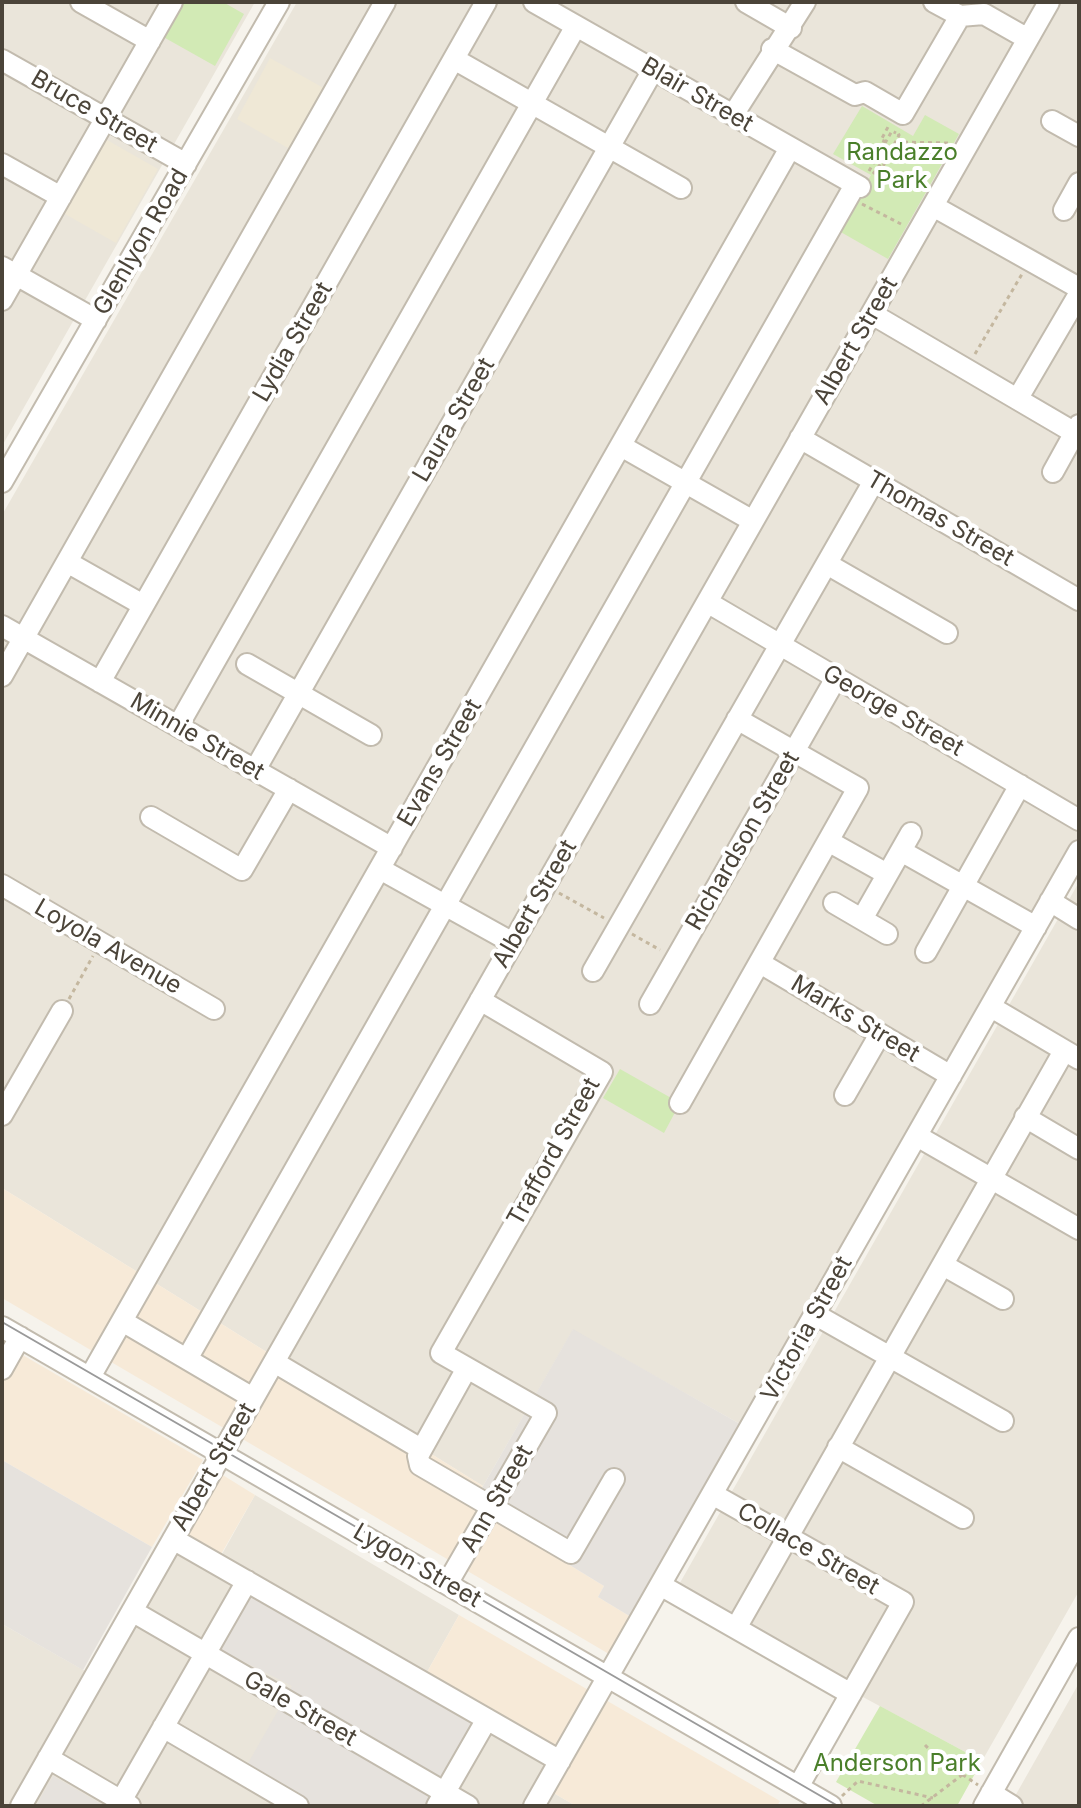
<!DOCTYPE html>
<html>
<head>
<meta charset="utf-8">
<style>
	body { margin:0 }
	#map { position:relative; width:1081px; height:1808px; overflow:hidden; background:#f6f3ec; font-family:Inter,sans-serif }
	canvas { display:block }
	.frame { position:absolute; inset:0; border:4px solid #4b4439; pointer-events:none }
</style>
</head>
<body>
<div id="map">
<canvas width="1081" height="1808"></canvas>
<div class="frame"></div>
</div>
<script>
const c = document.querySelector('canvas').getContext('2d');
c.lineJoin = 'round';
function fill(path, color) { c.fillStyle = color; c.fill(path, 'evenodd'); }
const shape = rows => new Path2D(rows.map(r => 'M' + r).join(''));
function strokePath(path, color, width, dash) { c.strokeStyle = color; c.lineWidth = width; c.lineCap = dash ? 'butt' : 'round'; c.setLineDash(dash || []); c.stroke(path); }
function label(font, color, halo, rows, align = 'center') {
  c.font = font + ' Inter,sans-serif'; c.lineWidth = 8; c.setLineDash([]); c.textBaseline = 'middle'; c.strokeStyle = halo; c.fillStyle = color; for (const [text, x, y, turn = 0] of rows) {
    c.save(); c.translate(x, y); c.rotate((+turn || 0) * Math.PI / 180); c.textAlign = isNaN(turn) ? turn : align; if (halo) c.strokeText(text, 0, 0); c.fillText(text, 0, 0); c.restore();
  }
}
fill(shape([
	[2,2,255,2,2,446],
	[297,2,1079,2,1079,839,740,1424,573,1330,483,1486,2,1188,2,515],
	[1079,882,1079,1591,982,1761,673,1595],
	[255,1495,459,1615,422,1681,560,1761,545,1788,576,1806,2,1806,2,1624,94,1676,173,1539,217,1563],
	[1079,1683,1079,1806,1012,1806,1010,1805]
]), '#eae5da');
fill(shape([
	[2,1188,483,1486,475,1500,571,1556,568,1564,604,1586,598,1597,631,1617,609,1654,2,1298],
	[2,1343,203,1460,152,1547,2,1460],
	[213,1469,255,1495,216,1563,173,1539],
	[459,1615,780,1801,777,1806,576,1806,545,1788,560,1761,422,1681]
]), '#f7ead8');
fill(shape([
	[573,1329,740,1424,631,1617,598,1597,604,1586,568,1564,571,1557,475,1500],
	[2,1460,152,1547,83,1670,2,1624],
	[247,1583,484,1720,434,1806,302,1806,243,1772,292,1686,211,1645],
	[53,1776,105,1806,36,1806]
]), '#e6e2dd');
fill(shape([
	[270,58,329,91,295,152,237,119],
	[100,136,158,169,116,243,58,210]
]), '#efe8d6');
fill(shape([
	[177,2,223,2,244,14,215,66,158,34],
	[862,106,913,136,925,115,959,134,888,259,839,231,871,175,833,154],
	[620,1069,680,1103,664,1133,603,1098],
	[880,1706,982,1761,957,1806,878,1806,836,1782]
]), '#d2eab5');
const minor = shape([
	[81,2,150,41],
	[534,2,860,187],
	[746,2,791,28],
	[934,2,960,16,984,14,1028,39],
	[772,49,855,95,865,92,903,114,960,16],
	[454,59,681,188],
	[2,60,186,164],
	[733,115,805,2],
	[1052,121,1079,136],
	[2,164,61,197],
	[933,206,1079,288],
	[1064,210,1079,183],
	[2,267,96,320],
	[2,300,172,2],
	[872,314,1075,433],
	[1018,398,1079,294],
	[800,438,1079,600],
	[621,446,753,521],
	[1053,472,1079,425],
	[2,482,279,2],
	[67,562,143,605],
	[827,564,947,633],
	[707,602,1079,820],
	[2,626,392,848],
	[247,664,371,735],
	[2,676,385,2],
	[100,682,486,2],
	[178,726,576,26],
	[255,770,653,70],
	[151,817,242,870,289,789],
	[828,841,887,874],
	[901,851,1036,927],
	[380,869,513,943],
	[2,885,214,1009],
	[1050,901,1079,919],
	[834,903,887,934],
	[862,919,911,833],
	[926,952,1020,785],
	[760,963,951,1076],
	[593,971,874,481],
	[650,1004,836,678],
	[991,1007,1079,1059],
	[845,1095,880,1034],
	[680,1103,858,788,737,719],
	[2,1115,62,1011],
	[1025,1117,1079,1149],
	[917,1136,1079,1229],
	[943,1265,1003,1299],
	[816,1315,1003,1421],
	[122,1321,253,1398],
	[2,1327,831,1806],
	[187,1359,855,185],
	[274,1362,421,1449],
	[467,1368,418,1456,420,1465,571,1553,614,1479],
	[2,1369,20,1337],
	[90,1377,790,148],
	[838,1447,963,1518],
	[714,1495,903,1602,798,1787],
	[173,1539,560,1761],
	[447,1584,546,1413,441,1353,602,1072,480,1000],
	[662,1586,851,1694],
	[132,1611,468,1806],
	[736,1628,1064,1051],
	[163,1727,298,1806],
	[48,1758,130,1806],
	[991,1793,1012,1806],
	[121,1801,247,1581],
	[21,1806,1049,2],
	[437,1806,487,1719],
	[534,1806,1079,851],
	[984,1806,1079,1638]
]);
strokePath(minor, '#c2bbae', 24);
strokePath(shape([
	[886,142,881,140,888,127],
	[896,142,948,143],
	[869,171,892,131,896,133],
	[873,174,888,154],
	[876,180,899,135,897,131],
	[862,204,901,224],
	[975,354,1022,274],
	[559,893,604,918],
	[632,934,660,950],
	[69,999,93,956],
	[925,1745,939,1759,978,1785],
	[842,1796,858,1781,933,1798],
	[921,1806,962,1775]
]), '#c4b79f', 3, [4, 4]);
strokePath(minor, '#fff', 20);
strokePath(shape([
	[2,1322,838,1806]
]), '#9a9a9a', 2);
label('24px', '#4b4439', '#fff', [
	["Blair Street",697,95,30],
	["Bruce Street",94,112,30],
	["Glenlyon Road",141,242,-60],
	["Albert Street",856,341,-60],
	["Lydia Street",293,342,-60],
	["Laura Street",454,420,-60],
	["Thomas Street",940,519,30],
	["George Street",893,711,30],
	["Minnie Street",197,737,30],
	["Evans Street",440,763,-60],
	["Richardson Street",743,841,-60],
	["Albert Street",535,904,-60],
	["Loyola Avenue",108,947,30],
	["Marks Street",855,1019,31],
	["Trafford Street",554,1152,-61],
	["Victoria Street",807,1329,-61],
	["Albert Street",214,1467,-60],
	["Ann Street",497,1499,-60],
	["Collace Street",808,1549,30],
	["Lygon Street",417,1566,30],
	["Gale Street",300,1709,30]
]);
label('24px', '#4a7f2a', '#fff', [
	["Randazzo",902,153],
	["Park",902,181],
	["Anderson Park",897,1764]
]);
</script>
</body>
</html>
